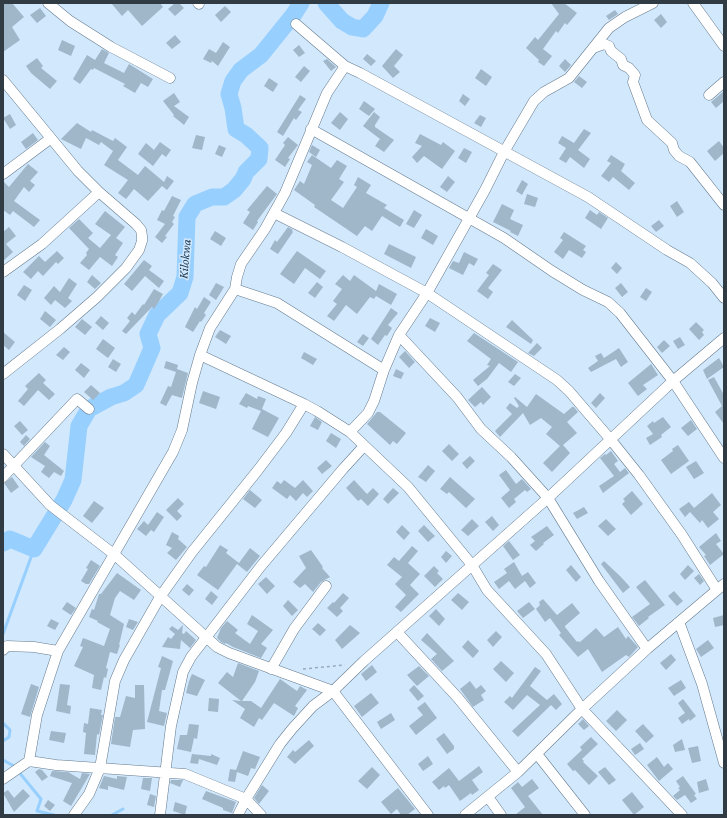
<!DOCTYPE html>
<html>
<head>
<meta charset="utf-8">
<style>
	body { margin:0 }
	#map { position:relative; width:727px; height:818px; overflow:hidden; background:#d1e8fd; font-family:"Crimson Pro",serif }
	canvas { display:block }
	.frame { position:absolute; inset:0; border:4px solid #313b43; pointer-events:none }
</style>
</head>
<body>
<div id="map">
<canvas width="727" height="818"></canvas>
<div class="frame"></div>
</div>
<script>
const c = document.querySelector('canvas').getContext('2d');
c.lineJoin = 'round';
const shape = rows => new Path2D(rows.map(r => 'M' + r).join(''));
function strokePath(path, color, width, dash) { c.strokeStyle = color; c.lineWidth = width; c.lineCap = dash ? 'butt' : 'round'; c.setLineDash(dash || []); c.stroke(path); }
function fill(path, color) { c.fillStyle = color; c.fill(path, 'evenodd'); }
function label(font, color, halo, rows, align = 'center') {
  c.font = font + ' "Crimson Pro",serif'; c.lineWidth = 3; c.setLineDash([]); c.textBaseline = 'middle'; c.strokeStyle = halo; c.fillStyle = color; for (const [text, x, y, turn = 0] of rows) {
    c.save(); c.translate(x, y); c.rotate((+turn || 0) * Math.PI / 180); c.textAlign = isNaN(turn) ? turn : align; if (halo) c.strokeText(text, 0, 0); c.fillText(text, 0, 0); c.restore();
  }
}
strokePath(shape([
	[3,634,34,549],
	[3,723,10,730,9,737,3,741],
	[3,760,14,766,41,799,37,811,54,815],
	[112,815,123,809]
]), '#97cfff', 3);
strokePath(shape([
	[326,3,342,21,352,27,363,29,375,16,381,3],
	[3,543,10,539,34,549,64,500,73,480,79,426,89,409,111,397,124,393,136,385,152,348,148,334,157,315,180,293,185,277,187,217,195,204,212,197,224,197,234,190,243,179,246,172,259,159,260,148,246,135,236,129,233,108,229,94,233,81,241,70,261,55,294,14,301,3]
]), '#97cfff', 17);
fill(shape([
	[3,3,12,3,24,17,12,27,20,40,3,52],
	[111,3,160,3,163,7,142,26,128,10,122,16],
	[175,3,179,3,184,8,175,16,168,9],
	[551,3,564,3,577,13,567,25,565,23,558,33,556,31,543,49,552,56,544,66,538,62,539,60,526,48,535,37,538,40,559,14],
	[225,6,231,12,221,22,215,15],
	[40,8,46,16,37,23,30,15],
	[615,10,618,14,609,20,606,16],
	[661,14,667,22,661,28,654,20],
	[175,35,181,42,172,49,166,43],
	[62,40,75,46,71,56,58,50],
	[223,42,230,47,218,66,212,61,211,63,203,59,209,49,216,53],
	[299,45,305,53,299,57,293,50],
	[102,49,109,53,104,63,124,73,129,64,153,79,148,87,141,83,135,93,123,86,125,84,94,68,93,70,91,69,80,84,73,79,87,55,95,60],
	[396,49,403,55,394,66,400,72,393,78,382,66],
	[367,54,376,61,371,66,363,59],
	[37,58,43,66,41,68,57,81,50,89,31,73,26,66],
	[327,59,336,67,331,71,323,61],
	[565,59,571,65,565,72,559,66],
	[304,66,310,71,301,82,295,77],
	[481,69,492,77,486,86,475,78],
	[579,76,587,82,582,88,574,82],
	[269,78,278,84,273,92,264,86],
	[724,91,724,101,716,108,711,102],
	[174,93,180,102,174,106,189,117,184,125,173,116,174,115,163,101],
	[463,94,470,99,465,106,459,101],
	[300,95,306,99,298,110,302,112,296,120,294,118,283,136,277,132],
	[364,101,375,109,369,116,359,109],
	[340,112,348,119,340,130,331,123],
	[374,112,380,117,375,125,375,127,394,140,384,152,375,146,380,139,363,126],
	[10,114,16,125,10,129,3,118],
	[480,115,486,118,481,127,474,123],
	[77,123,91,132,92,130,113,141,115,138,127,147,118,160,138,175,145,166,164,182,167,176,174,181,167,190,162,186,148,201,134,189,126,199,118,193,128,180,104,165,113,151,101,142,99,145,86,138,81,149,61,139],
	[584,129,591,133,578,150,590,159,584,168,570,157,566,163,559,159,566,148,558,143,562,136,574,143],
	[33,133,38,140,26,149,21,142],
	[420,134,441,145,443,142,455,151,442,169,424,156,417,163,412,157,422,146,415,143],
	[196,135,205,137,202,150,192,148],
	[288,137,298,145,288,158,290,159,285,167,275,160,285,145,283,143],
	[719,141,724,148,724,153,715,161,707,151],
	[160,142,171,150,166,157,162,154,153,166,138,154,146,143,154,150],
	[219,145,226,148,222,157,215,154],
	[312,145,320,150,316,157,309,152],
	[464,148,472,152,466,163,458,158],
	[312,155,331,168,337,160,347,166,339,179,344,182,331,200,343,208,357,187,354,185,358,177,371,185,366,193,387,205,384,208,404,220,400,227,382,216,372,231,365,226,357,236,314,207,315,205,294,190,300,181,304,184,312,165,307,162],
	[611,155,625,164,621,171,635,183,629,190,613,177,609,182,601,176,611,163,607,161],
	[28,164,38,172,30,181,35,185,29,192,24,187,14,201,40,220,34,227,13,211,10,215,3,210,3,181,9,187],
	[448,176,455,182,447,192,440,187],
	[522,180,528,184,522,195,516,191],
	[267,186,277,194,257,221,258,222,253,230,243,223,250,212,247,210],
	[527,194,538,198,535,207,524,204],
	[172,196,181,200,173,216,175,217,172,222,174,224,165,236,167,237,162,243,155,237,165,224,157,220,162,210,164,211],
	[677,201,684,212,677,217,670,206],
	[502,204,514,210,510,219,523,225,518,236,510,232,511,231,493,222],
	[414,210,422,215,414,228,406,224],
	[590,210,597,215,599,212,608,218,601,229,585,218],
	[105,211,125,227,116,238,123,243,115,255,118,257,112,266,100,257,89,270,80,263,87,255,86,253,89,249,69,228,79,219,93,233,88,238,100,248,111,235,95,224],
	[659,220,664,226,656,232,651,226],
	[9,227,16,236,6,244,13,252,3,261,3,232],
	[288,227,293,230,292,231,293,232,278,254,270,249,275,240,277,242],
	[426,229,438,236,433,245,421,238],
	[215,231,226,238,221,246,210,239],
	[564,232,586,246,583,250,586,252,582,258,569,250,563,259,554,252,563,240,560,238],
	[389,244,416,257,411,268,384,254],
	[57,251,64,258,58,264,56,262,43,276,38,271,31,279,23,272,39,256,45,262],
	[297,251,326,271,320,279,305,268,294,284,280,274],
	[464,252,478,259,474,266,469,263,463,275,449,268,453,261,459,263],
	[144,260,152,266,149,270,164,281,159,288,145,276,132,291,124,284],
	[616,262,622,268,617,274,611,268],
	[493,264,502,270,488,288,493,292,488,299,477,291,489,275,486,273],
	[92,275,101,283,95,289,87,282],
	[343,275,350,281,354,275,376,291,379,284,397,294,391,305,376,296,374,299,370,297,357,314,346,305,334,321,327,316,337,304,333,301,342,289,335,284],
	[69,278,77,284,68,298,72,301,65,308,55,300,51,305,44,298,54,286,60,292],
	[317,282,323,287,315,298,308,293],
	[216,283,224,287,216,300,209,295],
	[621,283,628,292,622,297,615,288],
	[24,285,32,290,25,301,17,295],
	[646,288,652,292,646,301,640,297],
	[154,289,163,294,158,303,154,309,152,307,126,334,122,331,130,321,127,318,132,312,135,315,143,304,144,305],
	[204,297,211,302,204,313,206,315,201,322,200,321,193,332,185,327,195,307,197,309],
	[391,308,398,313,388,325,392,328,387,336,385,335,378,345,371,339],
	[45,311,56,320,50,327,40,319],
	[101,316,109,323,103,330,95,323],
	[430,318,440,323,435,332,425,326],
	[82,319,92,327,85,335,75,327],
	[512,320,533,340,531,344,506,327],
	[696,322,704,330,702,332,704,335,699,340,689,329],
	[220,330,231,336,226,344,215,337],
	[3,332,15,342,9,350,3,345],
	[474,333,518,362,511,372,499,363,487,379,478,386,473,380,490,366,487,365,491,359,467,341],
	[363,334,369,338,363,346,357,342],
	[680,337,685,345,678,349,673,341],
	[103,339,115,348,108,358,96,349],
	[664,340,670,346,662,353,657,347],
	[537,343,542,348,534,356,528,353],
	[64,347,70,352,63,360,56,355],
	[619,348,628,362,621,367,616,359,591,372,588,368,598,361,595,356,601,353,604,358],
	[405,351,415,362,409,368,399,357],
	[304,352,317,359,313,365,301,358],
	[719,358,724,367,707,379,703,370],
	[113,359,121,364,116,372,108,367],
	[166,361,178,365,176,372,164,368],
	[81,363,90,370,84,378,75,370],
	[651,364,658,375,643,385,647,389,638,396,628,383],
	[177,369,188,373,182,398,172,395,166,406,160,403,168,386,171,387],
	[396,369,404,373,401,379,393,376],
	[39,373,46,380,43,383,55,394,49,400,38,390,24,406,18,401,28,389,25,386],
	[515,374,521,378,514,386,508,382],
	[714,377,724,395,724,424,715,412,722,406,708,380],
	[91,385,100,393,93,400,84,392],
	[482,387,491,397,483,405,481,402,475,407,468,400],
	[203,391,220,397,216,409,199,403],
	[246,393,257,399,258,396,266,399,262,409,279,418,268,437,252,429,261,411,248,406,247,408,239,404],
	[600,393,605,398,596,408,591,403],
	[536,394,564,414,572,407,574,407,578,412,567,422,577,433,563,445,570,453,552,472,543,463,560,446,546,434,552,427,541,418,530,425,523,413,500,437,495,431,512,414,506,408,510,403,517,408,519,406,514,398,515,397,527,407],
	[377,412,380,412,406,433,397,444,393,441,390,445,367,424],
	[315,417,322,422,318,430,310,426],
	[663,417,671,427,661,435,662,437,650,445,646,438,653,434,647,426,653,421,654,423],
	[691,420,697,429,688,436,681,428],
	[20,421,28,430,22,435,14,426],
	[331,433,341,439,336,448,326,441],
	[26,435,30,439,24,446,20,442],
	[45,442,50,446,44,455,64,471,61,476,54,472,49,478,41,472,45,466,31,457],
	[449,444,459,454,452,461,442,451],
	[678,445,689,461,671,474,661,460,673,451,672,449],
	[611,451,618,461,614,464,620,472,625,468,629,473,603,493,599,486,614,476,600,458,605,454,606,455],
	[470,456,475,461,467,469,462,463],
	[326,460,332,466,322,474,317,468],
	[696,461,704,473,694,479,686,467],
	[428,465,435,471,426,482,418,477],
	[506,470,516,484,522,479,531,489,527,492,525,490,514,499,516,502,509,508,501,498,510,490,499,475],
	[12,477,19,487,11,493,4,483],
	[450,477,475,499,466,508,449,492,447,494,440,489],
	[284,480,295,488,303,480,313,491,307,497,303,493,296,501,290,495,287,499,272,488,277,481,281,484],
	[354,480,367,494,373,488,379,494,368,506,361,499,358,501,346,488],
	[393,488,399,493,388,504,383,499],
	[250,490,262,500,255,508,243,499],
	[632,491,643,504,631,515,622,504,625,501,623,499],
	[712,493,721,505,713,512,719,519,708,528,702,520,700,523,690,512,685,517,679,509,689,502,694,508],
	[178,498,184,504,177,511,182,516,177,521,166,510],
	[94,501,104,508,92,523,83,516],
	[584,507,588,513,577,519,573,513],
	[157,512,164,517,154,532,151,530,146,536,137,529,144,521,148,525],
	[492,516,499,525,493,531,485,522],
	[472,519,479,526,468,536,461,530],
	[606,519,616,529,608,536,598,526],
	[402,525,410,533,404,540,396,532],
	[424,525,435,536,428,542,418,531],
	[547,526,554,535,543,543,544,544,536,551,530,545,535,541,531,537],
	[172,532,179,536,178,539,187,547,176,560,167,553,172,548,166,545],
	[716,533,721,541,716,544,724,554,710,565,704,556,706,555,699,547],
	[509,541,520,555,513,560,503,546],
	[220,545,228,550,226,553,239,563,250,548,260,556,247,572,237,564,218,590,197,575,204,566,206,567],
	[412,546,418,551,408,563,420,574,410,585,419,594,401,612,395,607,406,595,395,584,402,577,387,565,394,557,399,561],
	[311,550,323,567,322,568,330,577,321,582,313,592,305,584,300,588,293,582,306,568,299,556],
	[446,551,452,556,446,563,441,557],
	[91,560,100,566,89,584,86,584,81,581,88,569,86,568],
	[604,561,621,577,630,587,623,593,601,564],
	[514,562,522,576,528,572,536,583,530,588,525,581,515,589,509,581,499,589,494,582,507,573,504,569],
	[571,565,581,577,576,582,566,570],
	[688,565,694,571,685,580,680,574],
	[434,566,439,571,437,573,443,579,435,587,424,576],
	[117,573,141,590,134,600,120,591,115,598,110,615,124,624,119,645,120,645,117,654,110,652,106,668,108,669,106,678,104,677,101,690,92,688,94,675,74,666,83,647,80,646,83,638,104,646,110,629,97,622,98,621,89,617,92,609,94,610,99,594,101,594],
	[699,574,704,581,700,585,694,578],
	[266,577,275,586,267,594,258,584],
	[645,580,665,605,648,617,649,618,639,626,632,617,650,604,636,587],
	[187,584,194,590,189,596,182,590],
	[211,591,218,597,212,605,205,599],
	[674,591,683,601,677,606,668,596],
	[343,593,349,598,340,608,343,611,337,617,327,608,333,602,334,603],
	[458,593,469,602,462,610,451,600],
	[543,599,557,615,572,603,580,613,565,626,565,627,577,642,578,641,580,642,596,628,604,637,618,627,626,639,628,636,638,647,629,657,626,655,602,672,588,649,578,657,559,635,561,633,550,618,545,622,536,609,540,605,539,602],
	[288,600,298,610,292,616,283,606],
	[67,602,76,608,71,615,62,609],
	[529,602,535,609,523,618,517,611],
	[436,609,445,619,439,626,429,616],
	[252,615,273,630,261,644,267,648,261,658,233,647,226,643,225,644,221,642,217,638,221,628,227,621,238,630,235,633,250,644,258,631,247,624],
	[724,615,724,625,715,627,713,618],
	[51,619,59,623,55,630,47,626],
	[129,619,138,622,133,630,126,627],
	[318,623,326,630,320,636,312,629],
	[183,625,182,633,184,634,186,631,196,640,190,648,181,640,180,649,162,647,168,637,171,639,175,634,169,629,172,626,178,630],
	[350,625,360,633,342,649,335,640],
	[496,631,502,637,493,647,487,640],
	[427,633,454,661,442,671,431,659,437,654,421,640],
	[468,640,479,651,473,658,462,647],
	[708,640,714,648,701,657,696,649],
	[671,654,676,660,666,670,660,663],
	[162,656,173,661,165,690,162,690,159,711,167,713,164,726,147,722,161,668,158,667],
	[501,661,514,673,506,682,493,669],
	[238,663,259,671,255,682,242,701,251,701,261,708,280,679,297,691,300,686,307,690,295,706,298,708,294,716,274,703,262,720,259,718,254,727,240,718,245,709,232,700,241,701,218,683,227,672,233,677],
	[372,665,377,672,366,681,361,674],
	[419,666,429,676,417,686,407,675],
	[535,667,541,671,530,686,547,700,554,694,562,704,556,710,551,705,518,737,512,731,540,705,527,695,513,710,504,702,510,696,512,698],
	[192,674,205,680,197,696,186,693,189,681],
	[681,680,686,688,674,696,668,688],
	[470,681,476,689,481,685,486,691,481,695,484,700,473,707,460,689],
	[31,684,39,687,30,717,21,714],
	[60,684,70,685,67,705,71,706,70,714,56,711],
	[135,685,144,685,145,729,133,730,130,747,111,744,115,717,120,717,126,696,135,698],
	[414,685,424,696,418,701,409,690],
	[371,693,379,703,362,717,354,706],
	[209,698,219,699,218,712,208,711],
	[683,699,696,716,690,721,689,719,682,724,678,718,685,713,678,703],
	[425,702,437,718,416,735,409,726,423,715,417,708],
	[90,708,102,710,101,715,103,715,99,735,97,734,95,755,84,754,86,733,83,732,84,723,88,724],
	[617,710,627,720,616,731,606,721],
	[391,713,395,720,381,729,377,722],
	[583,719,589,726,584,730,578,724],
	[189,724,199,725,197,739,194,738,191,752,177,749,180,735,187,735],
	[643,724,654,736,646,743,635,731],
	[51,731,66,733,64,743,49,740],
	[444,733,454,746,454,749,447,754,436,739],
	[591,737,598,744,582,759,584,761,583,762,598,776,589,785,575,770,573,771,567,764,582,750,580,747],
	[682,739,685,750,675,752,673,745],
	[309,740,314,746,295,764,287,757,293,750,295,752],
	[640,743,644,749,635,755,631,749],
	[698,746,701,761,692,763,688,748],
	[243,751,260,757,255,769,251,768,248,776,237,772,235,782,228,781,230,769,236,770],
	[192,754,211,756,211,754,220,758,217,765,199,759,198,764,190,763],
	[428,756,433,764,423,771,418,764],
	[657,757,664,767,668,763,673,769,659,781,647,765],
	[479,766,483,772,472,780,479,790,472,795,471,793,460,801,449,785,445,788,444,786,439,790,432,782,449,768,459,781],
	[372,767,380,775,367,789,358,781],
	[605,767,616,780,609,785,598,772],
	[39,769,42,770,48,777,42,781,35,772],
	[52,771,68,772,80,779,82,773,90,774,71,806,63,801,72,783,50,776],
	[104,776,117,779,117,776,127,777,124,790,108,786,108,790,99,788],
	[683,776,696,794,694,795,697,799,691,803,685,795,677,800,673,796,680,790,678,788,680,787,676,781],
	[143,778,152,778,150,791,141,789],
	[532,779,539,788,528,796,543,815,515,815,525,807,511,788,518,782,522,787],
	[706,779,709,790,699,793,697,782],
	[171,780,183,780,180,787,170,783],
	[262,785,269,791,259,804,254,798],
	[398,788,415,809,407,815,401,815,397,809,391,814,381,802],
	[23,789,30,796,14,812,3,793,8,790,14,798],
	[206,791,236,802,232,813,223,810,223,808,202,799],
	[632,792,644,807,634,815,622,800],
	[150,794,156,796,154,807,147,805],
	[48,800,55,805,50,811,44,806],
	[175,802,187,806,185,815,173,811]
]), '#a0b7ca');
const minor = shape([
	[48,3,70,21,111,47,170,78],
	[198,3,199,4],
	[693,3,724,46],
	[296,24,345,66,360,73,588,197,667,250,690,263,712,283,724,298],
	[593,48,604,44,609,46,611,51,621,59,623,65,629,68,635,75,633,82,647,120,672,143,674,150,679,156,690,162,724,205],
	[3,80,78,171,99,192,136,224,141,230,142,236,142,241,139,250,126,268,97,297,60,329,3,374],
	[709,95,724,82],
	[311,129,504,238,552,271,583,290,608,302,620,313,673,381,724,458],
	[3,174,50,139],
	[274,213,342,247,427,293,557,380,569,391,611,440,639,475,682,535,717,590],
	[3,272,42,244,99,192],
	[235,289,277,303,384,370],
	[399,335,457,397,481,429,511,457,548,498,599,581,647,649],
	[200,355,304,404,317,411,350,432,408,487,472,565,487,590,546,654,582,709,682,815],
	[350,432,368,413,374,401,384,370,399,335,427,293,485,190,504,152,534,101,544,92,569,78,609,28,625,17,653,3],
	[3,454,50,505,115,555,217,647,229,653,333,691,428,815],
	[3,477,77,399,89,409],
	[679,622,702,684,724,763],
	[397,632,458,698,518,772],
	[3,650,7,646,34,647,58,651],
	[271,669,294,629,326,586],
	[537,754,585,815],
	[29,761,37,715,58,651,173,452,182,430,192,383,200,355,210,328,235,289,237,277,241,264,265,229,285,193,327,93,345,66],
	[3,779,29,761,56,765,185,774,246,799,261,815],
	[488,797,501,815],
	[74,815,89,794,100,768,115,681,124,660,160,597,192,552,258,470,286,433,304,404],
	[160,815,171,726,183,672,191,657,261,566,343,469,364,446],
	[238,815,246,799,280,744,292,729,313,706,333,691,364,661,548,498,673,381,724,338],
	[465,815,518,772,582,709,647,649,724,584]
]);
strokePath(minor, '#657a8d', 11);
strokePath(shape([
	[303,669,345,665]
]), '#99abbb', 1.5, [3, 3]);
strokePath(minor, '#fff', 10);
label('italic 13px', '#17354e', '#d1e8fd', [
	["Kilokwa",185,259,-85]
]);
</script>
</body>
</html>
